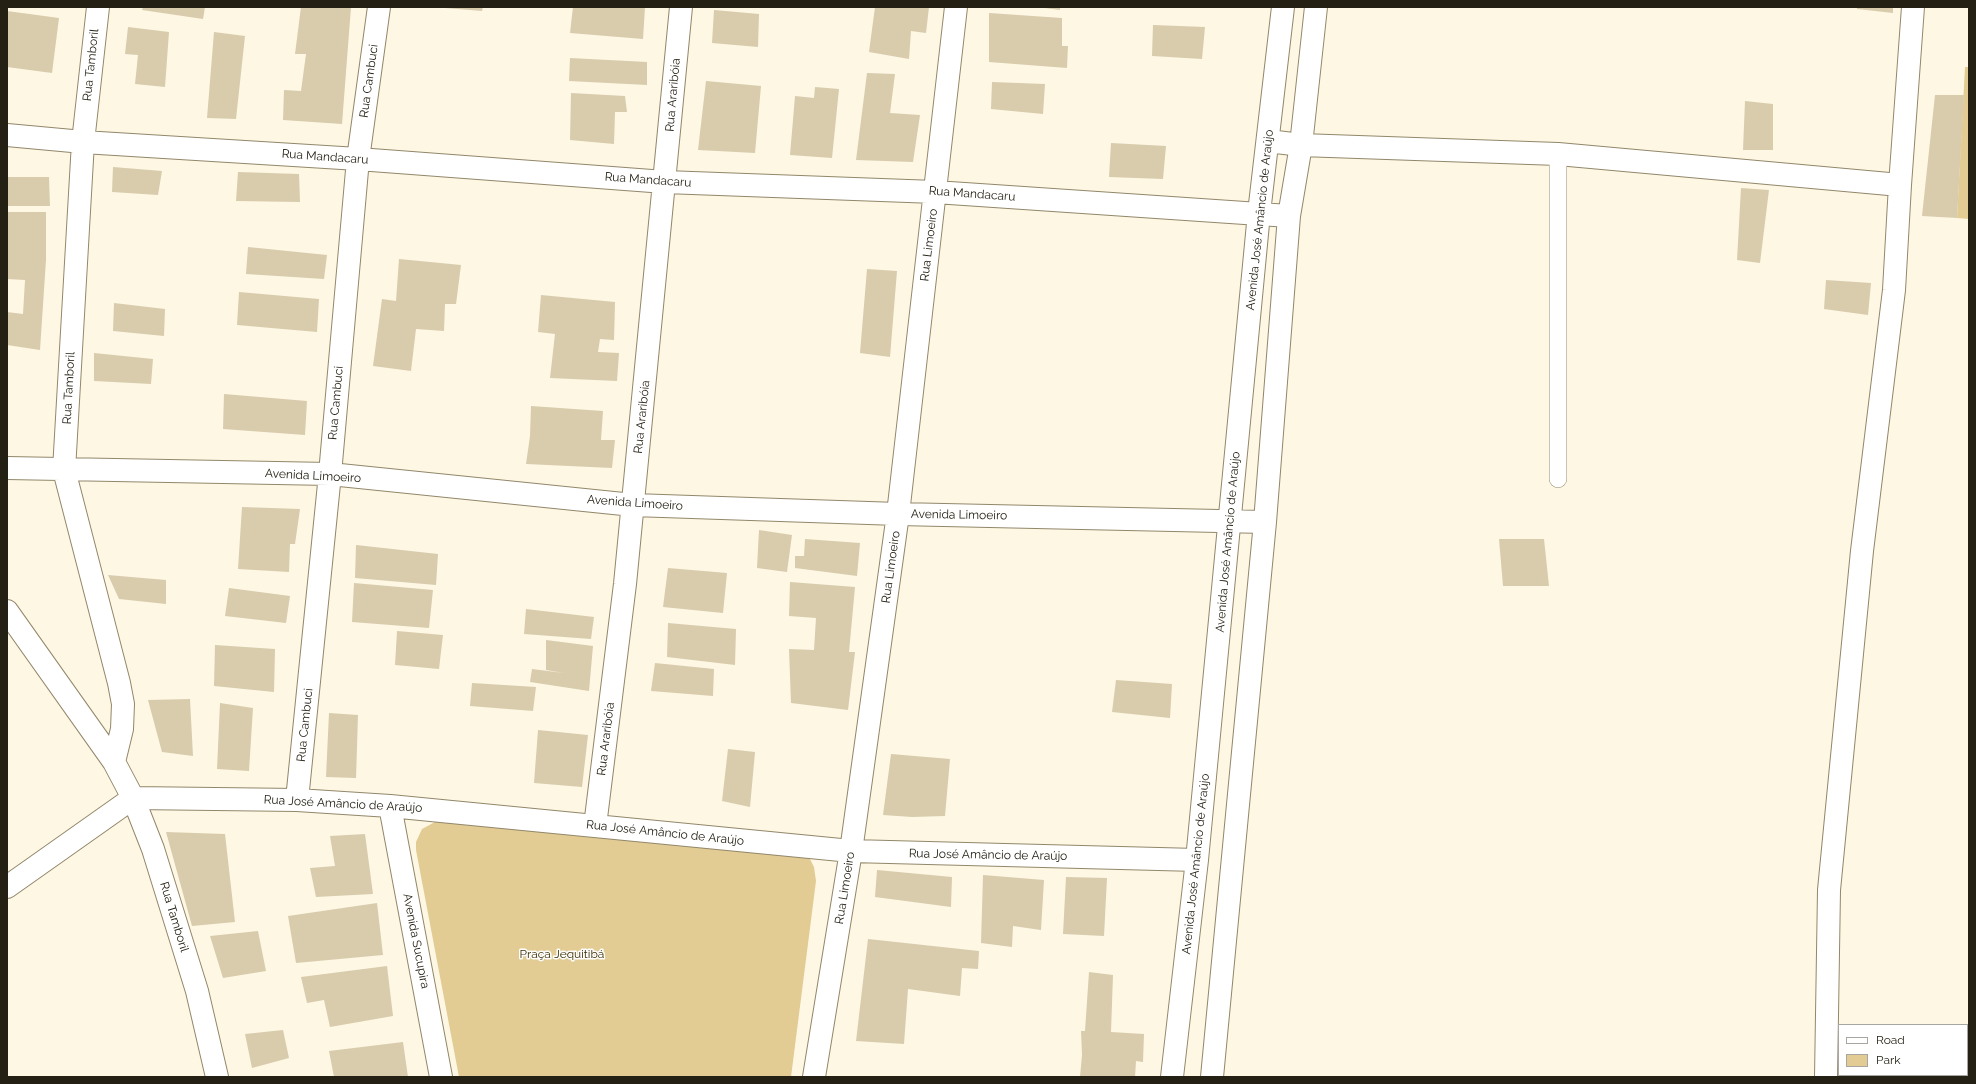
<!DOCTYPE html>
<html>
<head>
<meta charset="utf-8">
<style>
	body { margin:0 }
	#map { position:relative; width:1976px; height:1084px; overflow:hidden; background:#fef7e4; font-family:Raleway,sans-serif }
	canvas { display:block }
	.frame { position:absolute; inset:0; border:8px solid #242014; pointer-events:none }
	.legend { position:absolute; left:1838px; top:1024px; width:130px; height:52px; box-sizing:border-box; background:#fff; border:1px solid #a7a6a1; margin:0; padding:5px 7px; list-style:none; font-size:12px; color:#242014 }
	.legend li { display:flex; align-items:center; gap:8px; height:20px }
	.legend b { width:20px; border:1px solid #a7a6a1 }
</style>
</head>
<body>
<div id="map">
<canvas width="1976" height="1084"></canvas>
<div class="frame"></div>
<ul class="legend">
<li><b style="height:5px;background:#fff"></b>Road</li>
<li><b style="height:11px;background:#e2cc94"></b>Park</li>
</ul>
</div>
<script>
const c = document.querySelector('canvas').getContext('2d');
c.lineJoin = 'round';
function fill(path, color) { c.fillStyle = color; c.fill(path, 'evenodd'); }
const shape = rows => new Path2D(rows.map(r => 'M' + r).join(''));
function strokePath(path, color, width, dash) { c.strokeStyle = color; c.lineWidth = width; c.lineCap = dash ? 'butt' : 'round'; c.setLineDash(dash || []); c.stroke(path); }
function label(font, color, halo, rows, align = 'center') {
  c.font = font + ' Raleway,sans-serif'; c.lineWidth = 3; c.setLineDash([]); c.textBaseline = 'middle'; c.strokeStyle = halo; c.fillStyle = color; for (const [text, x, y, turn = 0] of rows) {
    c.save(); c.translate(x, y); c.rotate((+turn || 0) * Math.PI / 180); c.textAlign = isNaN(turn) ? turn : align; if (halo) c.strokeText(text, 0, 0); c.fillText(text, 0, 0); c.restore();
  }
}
fill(shape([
	[1965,67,1969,67,1969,219,1957,218],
	[435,822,799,845,808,855,814,867,816,881,791,1077,459,1077,416,850,416,842,422,829]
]), '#e2cc94');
fill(shape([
	[143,7,205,7,203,19,142,10],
	[301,7,351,7,342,124,283,120,284,90,301,91,306,54,295,54],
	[445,7,483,7,482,11,445,8],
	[573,7,645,7,643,39,570,33],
	[875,7,929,7,926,33,911,31,909,59,869,52],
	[1037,7,1060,7,1060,10],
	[1857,7,1893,7,1893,13,1857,9],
	[714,10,759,14,758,47,712,43],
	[7,11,59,18,52,73,7,67],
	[989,13,1062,18,1062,46,1068,46,1067,68,989,62],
	[1153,25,1205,27,1202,59,1152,56],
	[128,27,169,32,165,87,135,84,138,55,125,54],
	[214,32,245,36,236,119,207,118],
	[570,58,647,62,647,85,569,81],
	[867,73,895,74,890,113,920,115,913,162,856,160],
	[706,81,761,86,755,153,698,150],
	[992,82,1045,84,1043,114,991,109],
	[815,87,839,89,832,158,790,155,795,96,814,98],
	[571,93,625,96,627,112,615,112,614,144,570,140],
	[1935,95,1964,95,1957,218,1922,216],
	[1745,101,1773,104,1773,150,1743,150],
	[1111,143,1166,146,1163,179,1109,177],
	[113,167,162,171,158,195,112,192],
	[238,172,299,174,300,202,236,201],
	[7,177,49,177,50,206,7,206],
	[1741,188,1769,190,1760,263,1737,260],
	[7,212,46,212,46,260,40,350,7,345,7,312,23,314,25,280,7,279],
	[248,247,327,255,324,279,246,274],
	[399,259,461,265,456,304,445,304,444,331,416,329,411,371,373,366,382,299,396,301],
	[867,269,897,271,890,357,860,353],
	[1826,280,1871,283,1868,315,1824,309],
	[239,292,319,299,317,332,237,325],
	[541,295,615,302,614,340,600,339,598,352,619,353,617,381,550,378,555,334,538,332],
	[114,303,165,309,164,336,113,331],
	[94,353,153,359,151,384,94,381],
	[224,394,307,401,305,435,223,429],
	[531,406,603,411,601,440,615,440,612,468,526,464,530,436],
	[242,507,300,509,295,544,290,544,289,572,238,569],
	[759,530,792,535,787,572,757,568],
	[805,539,860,543,857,576,795,568,795,556,804,556],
	[1499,539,1544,539,1549,586,1503,586],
	[356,545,438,554,436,585,355,578],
	[668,568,727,573,723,613,663,607],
	[108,575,166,580,166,604,119,599],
	[790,582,855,587,849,652,855,652,848,710,791,703,789,649,814,650,816,618,789,616],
	[354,583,433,590,429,628,352,622],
	[229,588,290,596,286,623,225,616],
	[526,609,594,617,591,639,524,634],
	[668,623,736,629,735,665,667,657],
	[397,631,443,635,439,669,395,665],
	[546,640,593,646,589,691,530,682,532,669,564,673,546,670],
	[215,645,275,649,274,692,214,686],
	[655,663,714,669,713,696,651,691],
	[1116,680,1172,684,1170,718,1112,712],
	[472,683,536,687,533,711,470,706],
	[190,699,193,756,162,752,148,700],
	[220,703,253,708,249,771,217,769],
	[329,713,358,715,356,778,326,777],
	[538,730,588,735,582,787,534,783],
	[728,749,755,752,750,807,722,801],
	[891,754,950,759,945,816,912,817,883,815],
	[166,832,225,834,235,922,192,926],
	[365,834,373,894,316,897,310,868,335,866,330,836],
	[877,870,952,877,951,907,875,897],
	[983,875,1044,880,1041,930,1013,926,1012,947,981,943],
	[1066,877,1107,878,1104,936,1063,934],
	[377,903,383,955,296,963,288,916],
	[258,931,266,971,223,978,210,936],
	[868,939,979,951,978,969,962,968,960,996,908,989,904,1044,856,1041],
	[387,966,393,1016,330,1027,324,1000,307,1003,301,977],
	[1089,972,1113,975,1111,1032,1144,1034,1143,1062,1136,1061,1135,1077,1080,1077,1082,1055,1081,1031,1085,1031],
	[283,1030,289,1058,252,1068,245,1034],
	[403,1042,408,1077,334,1077,329,1051]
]), '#d8ccad');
const lane = shape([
	[1558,479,1558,154]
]);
const street = shape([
	[98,7,83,142,64,470,119,683,123,704,122,729,114,762],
	[7,135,83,142,358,159,665,182,935,192,1289,216],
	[1268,141,1301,145,1558,154,1900,185],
	[7,468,330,474,633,505,898,514,1265,522],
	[7,611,114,762,133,798,153,849,197,991,217,1077],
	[297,800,330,474,358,159,379,7],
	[390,806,441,1077],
	[595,826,625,584,681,7],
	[7,887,133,798,297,800,390,806,851,851,1197,860],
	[814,1077,851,851,898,514,956,7],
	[1172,1077,1197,860,1259,213,1283,7],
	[1212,1077,1265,522,1289,216,1301,145,1316,7],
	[1826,1077,1829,890,1862,551,1894,290,1900,185,1913,7]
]);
strokePath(lane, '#92876a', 18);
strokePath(street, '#92876a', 24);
strokePath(lane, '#fff', 17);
strokePath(street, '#fff', 22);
label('12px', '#242014', '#fff', [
	["Rua Tamboril",91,65,-84],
	["Rua Cambuci",369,81,-82],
	["Rua Araribóia",673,95,-85],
	["Rua Mandacaru",325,157,4],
	["Rua Mandacaru",648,180,4],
	["Rua Mandacaru",972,194,4],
	["Avenida José Amâncio de Araújo",1260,220,-84],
	["Rua Limoeiro",929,245,-83],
	["Rua Tamboril",69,388,-87],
	["Rua Cambuci",336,403,-85],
	["Rua Araribóia",642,417,-84],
	["Avenida Limoeiro",313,476,3],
	["Avenida Limoeiro",635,503,4],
	["Avenida Limoeiro",959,515,1],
	["Avenida José Amâncio de Araújo",1228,542,-85],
	["Rua Limoeiro",891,567,-82],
	["Rua Cambuci",305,725,-84],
	["Rua Araribóia",606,739,-83],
	["Rua José Amâncio de Araújo",343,804,3],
	["Rua José Amâncio de Araújo",665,833,6],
	["Rua José Amâncio de Araújo",988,855,1],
	["Avenida José Amâncio de Araújo",1196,864,-84],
	["Rua Limoeiro",845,888,-81],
	["Rua Tamboril",174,917,73],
	["Avenida Sucupira",416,941,79]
]);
label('12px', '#3a2c00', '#fff', [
	["Praça Jequitibá",562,954]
]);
</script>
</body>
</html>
